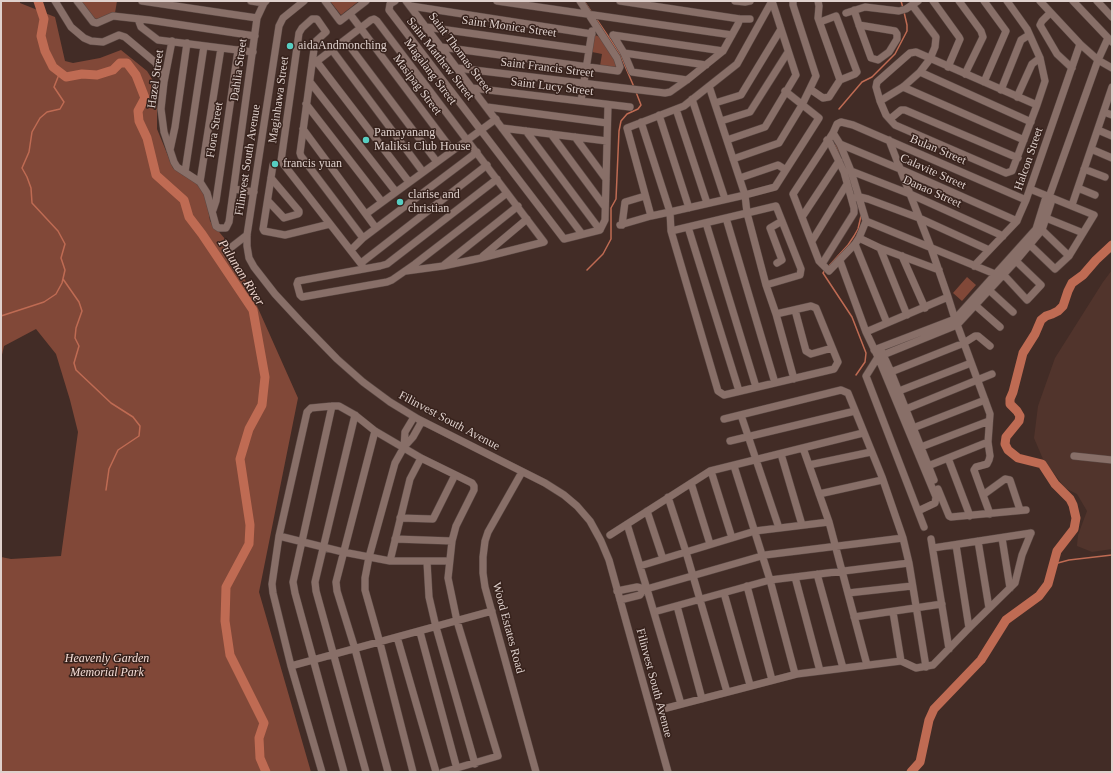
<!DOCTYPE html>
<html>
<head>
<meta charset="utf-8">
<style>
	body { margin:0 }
	#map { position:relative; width:1113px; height:773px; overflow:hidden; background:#422c26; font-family:"Times New Roman",serif }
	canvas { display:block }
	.frame { position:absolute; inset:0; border:2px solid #dfd1cd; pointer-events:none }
</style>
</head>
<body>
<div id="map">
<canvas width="1113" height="773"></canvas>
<div class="frame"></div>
</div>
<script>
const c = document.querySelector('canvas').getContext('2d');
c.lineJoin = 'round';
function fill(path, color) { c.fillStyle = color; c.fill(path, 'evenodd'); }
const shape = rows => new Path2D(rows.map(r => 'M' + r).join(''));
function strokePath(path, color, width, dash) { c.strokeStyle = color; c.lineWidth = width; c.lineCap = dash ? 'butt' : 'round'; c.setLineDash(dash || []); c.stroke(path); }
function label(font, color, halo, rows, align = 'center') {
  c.font = font + ' "Times New Roman",serif'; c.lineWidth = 3; c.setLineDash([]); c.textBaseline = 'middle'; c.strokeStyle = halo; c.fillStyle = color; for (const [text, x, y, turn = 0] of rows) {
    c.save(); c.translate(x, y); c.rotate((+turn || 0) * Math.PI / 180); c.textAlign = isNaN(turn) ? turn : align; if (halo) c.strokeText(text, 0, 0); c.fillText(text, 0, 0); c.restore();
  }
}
fill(shape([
	[1112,270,1112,549,1092,552,1077,546,1078,535,1087,511,1077,494,1065,488,1043,459,1034,438,1038,406,1055,358,1103,282]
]), '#51342c');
fill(shape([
	[1,1,20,1,20,3,55,17,65,61,73,63,100,58,121,50,147,71,157,87,157,129,173,168,201,185,206,196,210,221,225,239,249,288,298,398,259,592,311,772,1,772,1,557,11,559,61,556,78,432,70,400,56,354,36,329,4,346,1,359],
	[81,1,117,1,115,13,101,19,97,19,93,18],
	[330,1,359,1,341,15],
	[595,35,600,37,616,60,617,67,615,68,600,66,602,54,592,52,593,40],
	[967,277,976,285,962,301,953,293]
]), '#814838');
strokePath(shape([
	[584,1,592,13],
	[901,1,903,8],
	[595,17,620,54,634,87],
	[839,109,862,82,872,77,895,54,907,31,907,25,904,12],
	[835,145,843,161],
	[828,267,848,245,854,236,858,229,861,216],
	[587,270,603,254,611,239,611,208,616,199,619,131,621,121,627,114,638,109,641,105,636,92],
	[825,270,823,273,852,317,866,353,865,362,856,375],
	[63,279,79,302,82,311,76,328,75,338,79,346,74,363,76,370,111,403,133,417,140,426,139,436,118,450,109,469,106,490],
	[1,316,44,302,56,294,62,283,65,270,61,258,65,244,58,231,32,203,31,188,27,177,22,168,29,152,32,132,40,118,47,112,60,109,64,102,54,87,60,72],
	[1054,564,1069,560,1112,555]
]), '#bf6b53', 1.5);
strokePath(shape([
	[38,1,44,19,41,36,45,51,53,67,66,77,82,74,97,75,113,70,120,63,127,63,136,75,145,98,138,111,139,121,147,138,156,175,184,200,189,217,202,234,253,310,265,377,262,405,249,429,240,459,250,525,249,544,226,587,225,621,230,655,264,723,259,738,260,758,266,772],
	[911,772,920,762,929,720,934,709,981,660,1006,620,1039,596,1048,584,1057,551,1074,529,1076,518,1073,505,1070,499,1055,484,1042,464,1018,458,1008,450,1005,444,1006,437,1019,421,1020,416,1017,411,1010,404,1010,399,1013,392,1023,353,1035,334,1041,320,1046,316,1052,314,1058,311,1063,306,1068,291,1072,283,1083,275,1096,260,1112,245]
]), '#bf6b53', 9);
const minor = shape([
	[55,1,71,27,84,38,91,41,103,42,119,35,125,37,156,63,164,80],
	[77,1,93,22,97,23,113,16,149,20,255,36],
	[142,1,257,18],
	[251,1,264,3],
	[304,1,283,18,279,26,247,235,247,246,249,258,254,267,275,294,300,321,337,359,363,382,390,402,418,419,545,483,564,495,577,506,590,521,601,541,609,560,668,772],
	[325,1,340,21,366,1],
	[395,1,390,4,389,10,564,239,600,230,605,220,608,105],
	[406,1,582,234],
	[497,1,732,35],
	[620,1,740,19,750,19],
	[735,1,745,2,750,1],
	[818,1,819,6,818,18,840,80],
	[933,1,959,37,960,39,948,67],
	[959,1,981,31,983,37,965,74],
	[984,1,1006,31,984,82],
	[1007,1,1027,29,1040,58,1045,81,1037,105,1012,171,1006,173,895,125,886,115,880,101,876,87,877,82,910,53,916,52,1037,105],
	[1040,1,1080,44,1098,60,1112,68],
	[1073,1,1112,42],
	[1097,1,1112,17],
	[411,6,592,34],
	[854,10,859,25],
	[846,13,865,7,899,11,906,9,918,1],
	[1050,13,1042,21,1040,25,1057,54,1072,68],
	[350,14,452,150],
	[138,19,141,27,158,40,253,52],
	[859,25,895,31,897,34,897,39,889,52,878,60,871,58,859,25],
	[426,27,589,50],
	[613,35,723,51],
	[613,35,624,53,632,72,687,80],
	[345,40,437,162],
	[172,41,164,82,161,109,164,132,174,162,177,167,200,182,207,193,216,226,219,228,226,228,229,222,257,18,264,3,266,1],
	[441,47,618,71,620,67,617,58,580,1],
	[332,50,423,172],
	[624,53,706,65],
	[317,62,409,182],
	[312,65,371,20,374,19,377,21,544,242,481,258,443,266,406,271],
	[457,68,665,93,670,92,687,80,723,51,738,24,740,19],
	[920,72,1031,122],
	[310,82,396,192],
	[709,86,745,195,775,187,819,118,785,91],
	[903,87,1024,140],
	[472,88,630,107],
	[810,89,823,98,829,97,840,80,855,74,857,72,836,16,820,22],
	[1001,90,1021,40,1029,35],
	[1017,97,1032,64,1040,58],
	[692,99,725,199],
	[581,101,592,31],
	[880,101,903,87,920,72,930,59,935,47,936,37,912,5],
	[715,103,741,95,781,29],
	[306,104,382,202],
	[487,107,607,123],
	[676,109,707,203],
	[1104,112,1112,115],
	[659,115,689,208],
	[890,119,901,110,905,110,1018,158],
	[721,121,750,112,788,52],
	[502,128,607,141],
	[303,129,376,228],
	[1098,130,1112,136],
	[526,131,600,230],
	[833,133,840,144,851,171,866,221,859,238,855,244,829,271,819,261,793,194,833,133,837,124,841,122,853,125,1026,200],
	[551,134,605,207],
	[575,137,606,179],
	[727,140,765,127,796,75,772,1],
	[889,140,931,248,948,297,954,316,990,414,988,442],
	[840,144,900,169,1017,221],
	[1091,149,1112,158],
	[170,150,175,127,187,43],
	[733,159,779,143,802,105,816,76,793,5,793,1],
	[281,161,299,33,302,28,312,19,317,19,326,32,315,42,300,153,301,156,363,238],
	[281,161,362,265],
	[273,165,263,229,264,231,285,235,330,224],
	[1084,169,1105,177],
	[851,171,910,194,1003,236],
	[185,172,204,46],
	[740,178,778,165,786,170],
	[497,179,387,264,380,266,298,281,297,284,300,295,302,297,387,282,392,280,415,264,507,193],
	[200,182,221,48],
	[1078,188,1095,195],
	[234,189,254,192],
	[852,198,860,197,868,199,919,218,989,250],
	[268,201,284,218,298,214,299,213,299,211,271,178],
	[1072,205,1112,87],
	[213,210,216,201,238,50],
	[366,214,496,119],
	[651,216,627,128,684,106,737,64,772,1],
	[802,217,839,161],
	[726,218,775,383],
	[1046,218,1083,233],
	[866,221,995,274],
	[706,223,756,387],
	[620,225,651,216,670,212,745,195,747,213,776,206,801,269,800,275,766,285,747,213,671,231,670,212,641,122],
	[622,225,625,202,645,196],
	[688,227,739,391],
	[1042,230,1069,256],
	[671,231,718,391,724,395,834,369,838,362,816,308,811,306,776,314,766,285],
	[859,238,880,248],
	[812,241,847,184],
	[855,244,887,323],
	[1030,245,1055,269,1069,256,1094,215,1030,189],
	[229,249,247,235],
	[351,250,363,238,477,152],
	[483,256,527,219],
	[902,256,925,308],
	[840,261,866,332,948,297],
	[361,263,487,165],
	[777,263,782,260,770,228,782,221],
	[822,264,854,213,854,208,844,172,830,143,827,140],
	[444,265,518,206],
	[974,266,1017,221,1019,216,1026,200,1080,44],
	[1003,274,1027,300,1041,285,1016,261],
	[989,290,1013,312],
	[975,305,1000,327],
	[795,310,806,351,811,354,832,348],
	[776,314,794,379],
	[907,315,880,248,939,270],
	[866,332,878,357,866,376,924,527],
	[874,350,955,319,1036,229,1045,200,1049,197,1098,60,1108,38],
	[881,350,891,372,934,480],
	[891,372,964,343,975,336,978,336,990,346],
	[899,391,971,363],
	[332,406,293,582,295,593,344,772],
	[906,409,992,374],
	[355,415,315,582,316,591,366,772],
	[741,415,779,528],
	[724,419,841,390,848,393,882,477,903,538,909,563,926,667],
	[913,428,985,400],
	[375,431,336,582,337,591,355,649,388,772],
	[730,441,855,411],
	[404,447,405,432,414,417],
	[921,447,989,421],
	[803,448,829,522,867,665],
	[781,454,802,525],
	[1074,456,1112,460],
	[809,465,871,452],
	[734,466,770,580,795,674],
	[928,466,948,458],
	[711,471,732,538],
	[522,472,488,532,485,541,483,557,483,573,485,587,536,772],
	[691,483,710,544],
	[938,489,949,516,951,517,1026,510],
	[819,494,882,480],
	[668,497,686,552,727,692],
	[647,511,663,559],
	[918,511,935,503,936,497,878,357,957,325,1016,261,1042,230,1051,203,1049,197],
	[990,514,983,495,1005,479,1010,480,1020,510],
	[970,516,948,458,988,442,990,456,989,460,987,464,976,467,974,470,983,495],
	[400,518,433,519,455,475],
	[627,524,647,589,681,704],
	[610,535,710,471,863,433],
	[279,536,343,552,390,561,449,561],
	[1002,538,1010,588],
	[395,539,452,541],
	[931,539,949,649],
	[978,541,989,608],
	[956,545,969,628],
	[933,548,1031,533],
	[390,561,410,479,421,458],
	[427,562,429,597,436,627,475,764],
	[640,566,755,531,829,522],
	[817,574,843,668],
	[795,577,820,671],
	[747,586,772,680],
	[643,590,765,555,903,538],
	[617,591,637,587,641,588,643,590,640,595,620,600],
	[724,593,750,685],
	[848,593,912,586],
	[677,606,702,699],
	[654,612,770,580,909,563],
	[893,612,901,661],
	[854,617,942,604],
	[420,632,457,769],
	[397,637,436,772],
	[291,666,492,611],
	[663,709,797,674,901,661,916,668,933,665,969,628,1015,583,1022,555,1031,533],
	[322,772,291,666,273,593,272,584,279,536,307,412,311,408,332,406,339,406,355,415,375,431,421,458,472,483,474,486,474,490,456,526,452,541,448,578,457,621,498,756,443,772],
	[413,772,380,643,365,590,365,578,369,557,395,463,404,447,413,437,422,421]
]);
strokePath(minor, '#5b4944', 8);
strokePath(minor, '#886f68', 7);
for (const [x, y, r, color] of [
	[290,46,4,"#57cec2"],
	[366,140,4,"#57cec2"],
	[275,164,4,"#57cec2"],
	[400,202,4,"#57cec2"]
]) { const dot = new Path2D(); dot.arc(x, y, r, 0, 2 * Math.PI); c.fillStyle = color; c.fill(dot); strokePath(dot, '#37221c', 1.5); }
label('12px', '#dfd1cd', '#37221c', [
	["Saint Monica Street",509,27,8],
	["Saint Thomas Street",460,53,53],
	["Saint Matthew Street",440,59,52],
	["Saint Francis Street",547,68,7],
	["Dahlia Street",239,70,-82],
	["Magalang Street",430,72,53],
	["Hazel Street",156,79,-82],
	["Masipag Street",417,85,53],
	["Saint Lucy Street",552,87,7],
	["Maginhawa Street",279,100,-82],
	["Flora Street",215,130,-81],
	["Bulan Street",938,150,23],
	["Halcon Street",1029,159,-71],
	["Filinvest South Avenue",248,160,-81],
	["Calavite Street",933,172,24],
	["Danao Street",932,192,24],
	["Filinvest South Avenue",449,421,28],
	["Wood Estates Road",508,628,75],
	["Filinvest South Avenue",654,683,75]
]);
label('12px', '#dfd1cd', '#37221c', [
	["aidaAndmonching",298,46],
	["Pamayanang",374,133],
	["Maliksi Club House",374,147],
	["francis yuan",283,164],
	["clarise and",408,195],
	["christian",408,209]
], 'left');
label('italic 12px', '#f6ded7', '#37221c', [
	["Heavenly Garden",107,659],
	["Memorial Park",107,673]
]);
label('italic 13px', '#eed6cf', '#37221c', [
	["Pulunan River",241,273,58]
]);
</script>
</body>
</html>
